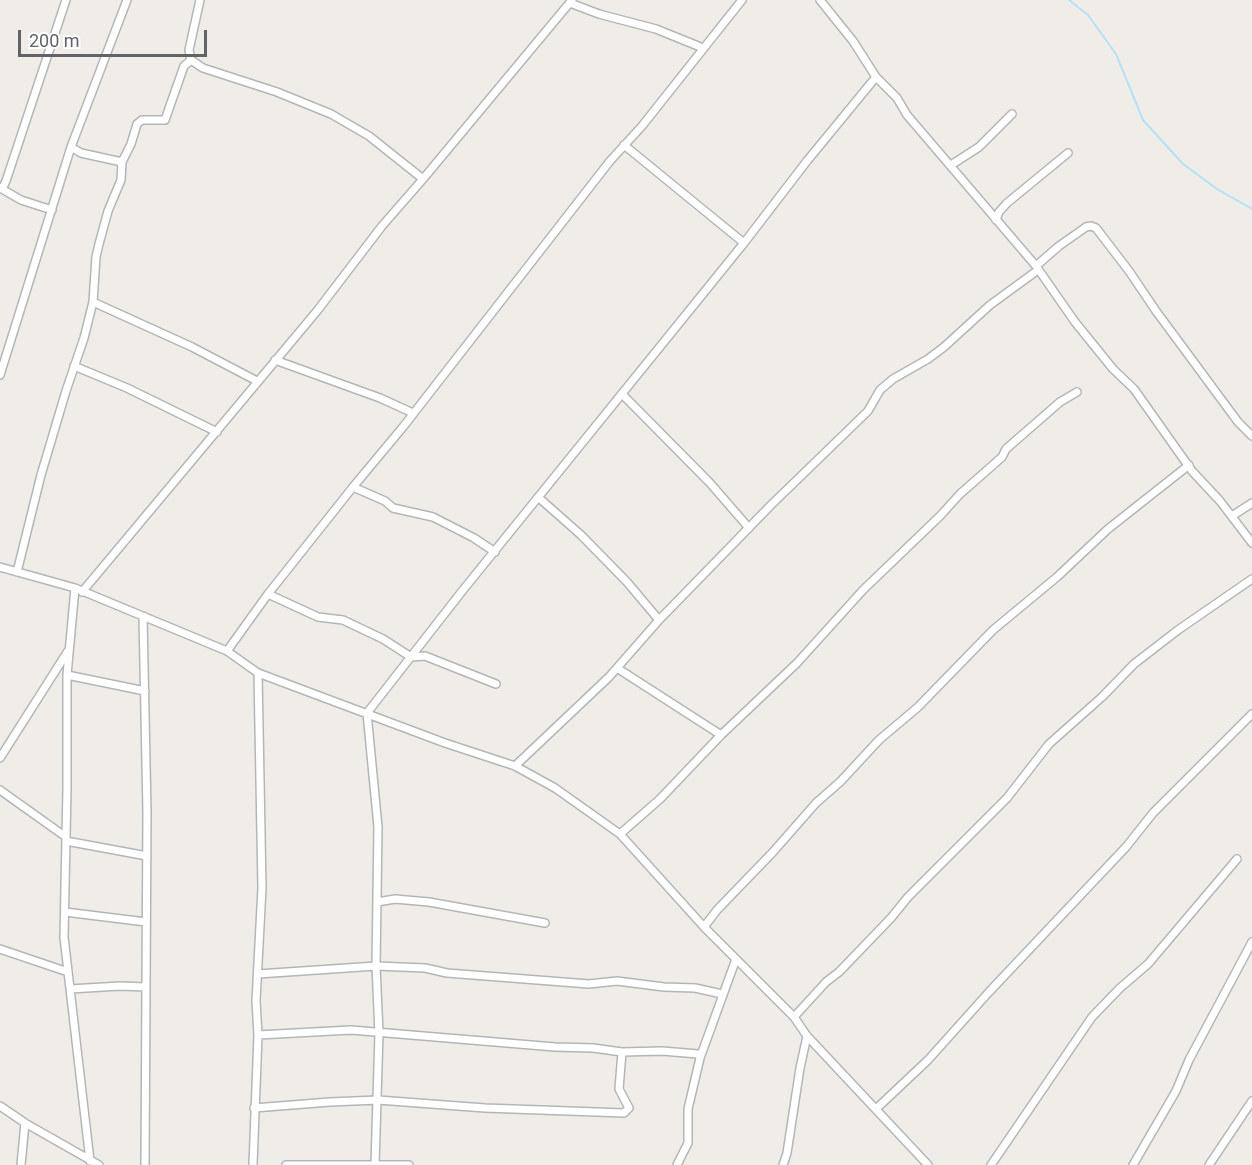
<!DOCTYPE html>
<html>
<head>
<meta charset="utf-8">
<style>
	body { margin:0 }
	#map { position:relative; width:1252px; height:1165px; overflow:hidden; background:#f0ede9; font-family:Roboto,sans-serif }
	canvas { display:block }
	.scale { position:absolute; left:18px; top:30px; width:189px; height:27px; box-sizing:border-box; border:3px solid #606467; border-top:0; padding-left:8px; font-size:18px; line-height:21px; white-space:nowrap; color:#606467; -webkit-text-stroke:4px #fff; paint-order:stroke }
</style>
</head>
<body>
<div id="map">
<canvas width="1252" height="1165"></canvas>
<div class="scale">200 m</div>
</div>
<script>
const c = document.querySelector('canvas').getContext('2d');
c.lineJoin = 'round';
const shape = rows => new Path2D(rows.map(r => 'M' + r).join(''));
function strokePath(path, color, width, dash) { c.strokeStyle = color; c.lineWidth = width; c.lineCap = dash ? 'butt' : 'round'; c.setLineDash(dash || []); c.stroke(path); }
strokePath(shape([
	[1069,0,1088,15,1116,54,1143,120,1183,164,1217,189,1252,209]
]), '#b4e1f4', 2);
const street = shape([
	[200,0,189,50,191,60,203,68,277,92,331,114,369,136,423,179,572,0],
	[820,0,853,41,876,77,897,98,907,115,1036,266,1075,322,1113,369,1134,389,1192,471,1220,501,1252,543],
	[570,3,599,14,656,29,703,48],
	[624,145,744,243],
	[71,147,81,153,122,162],
	[951,165,979,147,1012,114],
	[0,188,2,189,6,181,66,0],
	[2,189,21,200,52,210],
	[996,220,999,212,1007,203,1068,153],
	[1036,266,1059,246,1086,227,1091,226,1096,228,1129,271,1156,311,1238,422,1252,436],
	[93,302,96,257,99,244,108,211,121,180,122,162,131,144,137,124,142,120,165,120,184,66,191,60],
	[275,360,380,398,413,413],
	[74,366,127,388,217,432],
	[0,375,71,147,127,0],
	[622,394,710,483,749,528],
	[353,487,385,501,393,508,433,517,474,538,495,552],
	[538,497,581,535,627,582,659,620],
	[1232,516,1252,503],
	[0,567,75,588,227,651,258,673,445,743,515,766,555,788,620,834,704,927,794,1017,807,1036,928,1165],
	[17,572,41,475,66,391,84,338,93,302,192,347,257,381],
	[75,588,67,675,67,788,64,937,90,1161],
	[82,592,317,311,382,226,423,179],
	[268,594,318,617,343,620,383,639,411,657,425,656,496,684],
	[143,616,147,812,145,1165],
	[227,651,268,594,353,487,403,427,610,161,642,126,742,0],
	[617,668,721,735],
	[67,675,145,691],
	[0,758,68,651],
	[515,766,609,677,659,620,771,505,868,411,880,390,893,379,928,359,944,347,990,305,1038,270],
	[0,790,66,837],
	[620,834,660,799,721,735,797,663,863,590,940,516,960,494,1002,457,1006,449,1060,402,1077,392],
	[66,841,147,856],
	[377,902,395,899,429,902,545,923],
	[65,912,146,922],
	[704,927,717,910,773,852,816,803,840,782,879,740,918,707,993,630,1057,577,1108,529,1189,465],
	[0,949,68,972],
	[258,974,376,966,425,968,447,973,589,984,617,981,664,987,695,988,722,994],
	[70,989,120,986,146,987],
	[794,1017,826,982,839,972,891,918,908,897,1007,798,1049,744,1102,697,1134,664,1178,630,1252,579],
	[258,1035,351,1030,555,1047,593,1048,622,1052],
	[0,1106,25,1123,99,1165],
	[254,1108,330,1102,378,1100,485,1108,624,1113,629,1108,619,1089,622,1052,662,1051,698,1054,700,1058],
	[876,1109,928,1060,989,992,1126,847,1153,813,1252,714],
	[21,1165,25,1123],
	[253,1165,258,1035,256,1001,262,888,258,673],
	[286,1165,409,1165],
	[375,1165,379,1033,376,966,378,827,367,713,463,590,744,243,807,161,876,77],
	[677,1165,688,1143,688,1109,700,1058,736,959],
	[783,1165,787,1153,800,1068,807,1036],
	[991,1165,1092,1017,1120,988,1148,964,1237,859],
	[1133,1165,1176,1091,1189,1060,1252,942],
	[1209,1165,1252,1101]
]);
strokePath(street, '#b3b6b9', 10);
strokePath(street, '#fff', 7);
</script>
</body>
</html>
